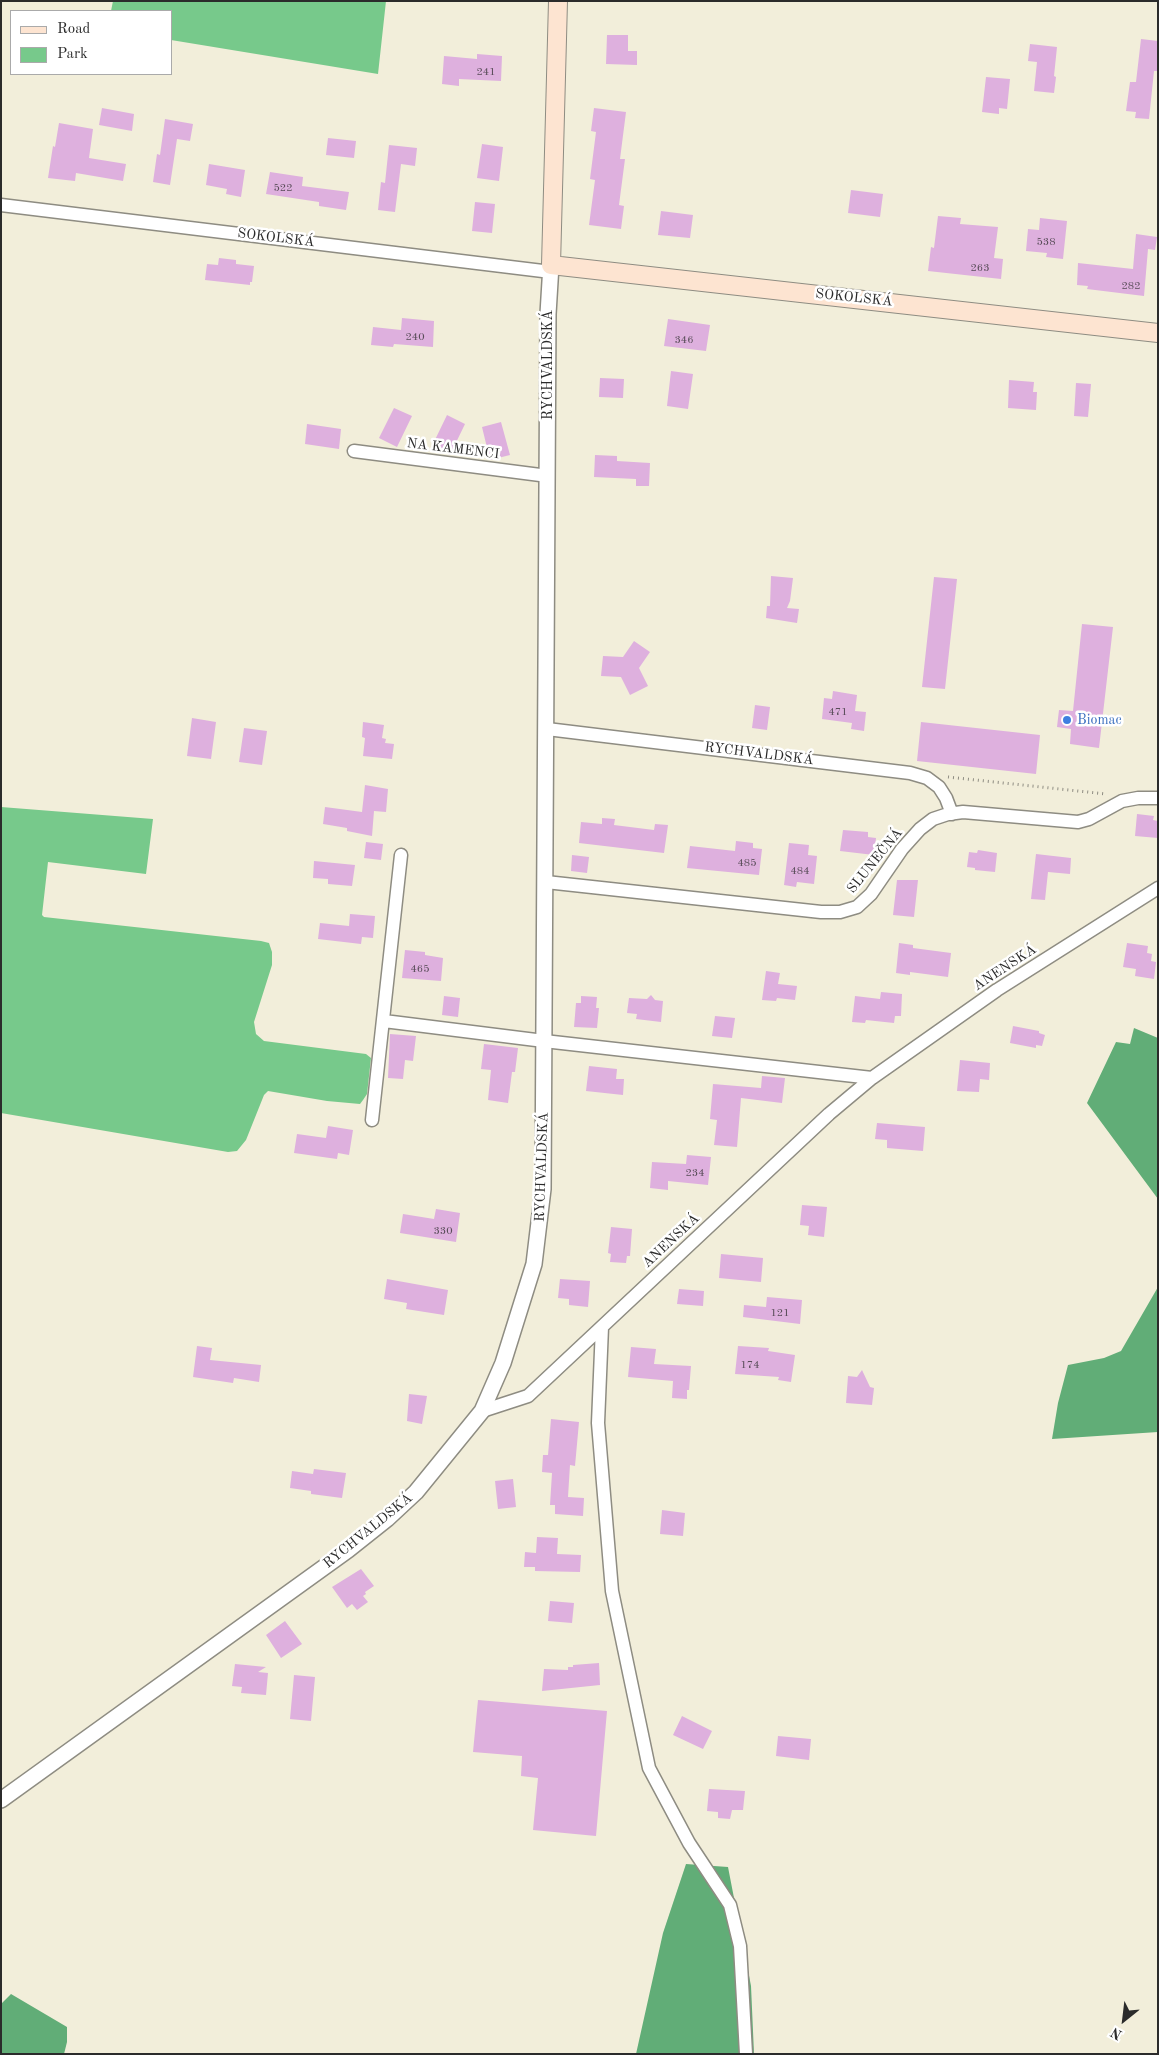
<!DOCTYPE html>
<html>
<head>
<meta charset="utf-8">
<style>
	body { margin:0 }
	#map { position:relative; width:1159px; height:2055px; overflow:hidden; background:#f2eeda; font-family:"Old Standard TT",serif }
	canvas { display:block }
	.frame { position:absolute; inset:0; border:2px solid #2b2b2b; pointer-events:none }
	.legend { position:absolute; left:10px; top:10px; width:162px; height:65px; box-sizing:border-box; background:#fff; border:1px solid #aaa; margin:0; padding:6px 9px; list-style:none; font-size:15px; color:#2b2b2b }
	.legend li { display:flex; align-items:center; gap:10px; height:25px }
	.legend b { width:25px; border:1px solid #aaa }
	.north { position:absolute; left:1099px; top:1995px; width:50px; height:50px; -webkit-text-stroke:4px #fff; paint-order:stroke; rotate:209deg; font-size:14px; font-weight:700; line-height:20px; text-align:center; color:#2b2b2b }
	.north::after { content:''; display:block; margin:auto; width:18px; height:22px; background:#2b2b2b; clip-path:polygon(50% 0,100% 100%,50% 72%,0 100%) }
</style>
</head>
<body>
<div id="map">
<canvas width="1159" height="2055"></canvas>
<div class="frame"></div>
<ul class="legend">
<li><b style="height:6px;background:#fde4d1"></b>Road</li>
<li><b style="height:14px;background:#77c98b"></b>Park</li>
</ul>
<div class="north">N</div>
</div>
<script>
const c = document.querySelector('canvas').getContext('2d');
c.lineJoin = 'round';
function fill(path, color) { c.fillStyle = color; c.fill(path, 'evenodd'); }
const shape = rows => new Path2D(rows.map(r => 'M' + r).join(''));
function strokePath(path, color, width, dash) { c.strokeStyle = color; c.lineWidth = width; c.lineCap = dash ? 'butt' : 'round'; c.setLineDash(dash || []); c.stroke(path); }
function label(font, color, halo, rows, align = 'center') {
  c.font = font + ' "Old Standard TT",serif'; c.lineWidth = 5; c.setLineDash([]); c.textBaseline = 'middle'; c.strokeStyle = halo; c.fillStyle = color; for (const [text, x, y, turn = 0] of rows) {
    c.save(); c.translate(x, y); c.rotate((+turn || 0) * Math.PI / 180); c.textAlign = isNaN(turn) ? turn : align; if (halo) c.strokeText(text, 0, 0); c.fillText(text, 0, 0); c.restore();
  }
}
fill(shape([
	[113,1,386,1,378,74,171,40,171,11,111,11],
	[1,807,153,819,146,874,48,862,42,915,44,917,261,941,269,943,272,952,272,965,254,1022,256,1034,264,1041,366,1054,371,1058,367,1094,363,1100,360,1104,327,1101,268,1091,264,1095,246,1140,237,1151,228,1152,1,1113]
]), '#77c98b');
fill(shape([
	[1134,1028,1158,1038,1158,1199,1087,1103,1116,1042,1130,1044],
	[1158,1287,1158,1432,1052,1439,1058,1403,1068,1365,1104,1358,1121,1351],
	[686,1864,728,1867,751,1986,754,2054,636,2054,663,1933],
	[11,1994,67,2027,67,2042,64,2054,1,2054,1,2004]
]), '#61ad77');
fill(shape([
	[607,35,628,35,628,51,637,51,637,65,606,64],
	[1141,39,1158,41,1158,71,1154,71,1149,119,1135,118,1136,112,1126,111,1130,82,1136,82],
	[1030,44,1057,47,1054,76,1056,77,1054,93,1034,91,1037,62,1028,61],
	[477,54,502,56,501,81,459,79,459,86,442,84,444,56,477,59],
	[986,77,1010,79,1007,109,999,108,999,114,982,112],
	[102,108,134,114,132,131,99,125],
	[594,108,626,112,620,159,625,159,619,205,624,206,621,229,589,225,595,180,590,179,596,132,591,131],
	[165,119,193,124,190,141,177,139,170,185,153,182,157,154,160,155],
	[59,123,93,129,89,158,126,164,123,181,76,173,75,181,48,178,53,146,55,147],
	[328,138,356,141,354,158,326,155],
	[482,144,503,147,499,181,477,178],
	[389,145,417,148,415,166,401,164,395,212,378,210,381,182,385,183],
	[209,164,245,170,241,197,226,194,227,189,206,185],
	[270,172,303,177,302,186,349,192,346,210,319,206,319,202,266,194],
	[851,190,883,194,880,217,848,213],
	[475,202,495,204,492,233,472,231],
	[661,211,693,215,690,238,658,235],
	[938,216,961,218,960,224,998,227,994,258,1003,259,1001,279,928,271,931,247,934,248],
	[1040,218,1067,221,1063,259,1046,257,1047,253,1026,251,1028,229,1039,230],
	[1136,234,1157,237,1155,250,1148,249,1144,296,1087,289,1088,286,1077,285,1078,263,1133,269],
	[219,258,236,260,236,264,254,266,252,282,250,282,250,285,205,280,207,264,218,265],
	[402,318,434,321,433,347,394,344,393,347,371,345,373,327,401,330],
	[668,319,710,325,706,351,664,346],
	[671,371,693,374,688,409,667,406],
	[600,378,624,379,623,398,599,397],
	[1009,380,1034,382,1033,392,1037,392,1036,410,1008,408],
	[1076,383,1091,384,1088,417,1074,416],
	[394,408,412,416,397,447,379,438],
	[447,415,465,424,450,455,432,446],
	[501,422,510,455,490,460,482,427],
	[307,424,341,429,339,449,305,444],
	[595,455,617,456,617,461,650,463,649,486,636,486,636,479,594,477],
	[771,576,793,578,790,601,787,608,799,609,797,623,766,618,767,606,770,606],
	[934,577,957,579,945,689,922,687],
	[1082,624,1113,627,1099,748,1070,744,1071,729,1057,727,1059,710,1073,711],
	[634,641,650,652,639,668,648,686,630,695,621,677,601,676,603,656,623,657],
	[833,691,857,695,855,711,866,712,864,731,851,729,852,723,822,719,824,698,832,699],
	[755,705,770,707,767,730,752,728],
	[192,718,216,722,211,759,187,756],
	[363,722,384,725,382,738,386,739,385,743,394,744,392,759,363,756,365,738,362,737],
	[921,722,1040,735,1036,774,917,761],
	[244,728,267,731,262,765,239,762],
	[365,785,388,789,386,812,374,811,372,836,347,831,347,828,323,824,325,807,362,812],
	[1137,814,1154,816,1153,820,1158,821,1158,838,1135,836],
	[602,818,615,819,614,825,654,830,655,824,668,825,664,853,579,843,581,822,602,824],
	[843,830,868,832,868,837,876,838,874,855,840,851],
	[736,841,753,843,753,848,762,849,759,875,687,868,690,846,735,851],
	[366,842,383,844,381,860,364,858],
	[789,843,809,845,808,855,817,856,814,884,797,882,796,887,784,885],
	[978,850,997,853,995,872,975,870,975,868,967,867,969,852,977,853],
	[1036,854,1071,858,1070,874,1048,872,1045,900,1031,899],
	[572,855,589,857,587,873,571,871],
	[314,861,355,865,352,886,328,884,328,879,313,878],
	[897,880,918,880,914,917,893,915],
	[350,914,375,916,373,938,362,937,361,944,318,939,320,923,349,926],
	[899,943,913,945,913,948,951,953,948,977,910,972,910,975,896,973],
	[1127,943,1148,946,1147,953,1152,954,1151,961,1156,962,1154,979,1135,976,1136,969,1123,967],
	[405,950,425,952,425,955,443,958,441,981,402,978],
	[766,971,780,973,778,984,797,986,795,1000,777,998,776,1001,762,1000],
	[881,992,902,994,901,1016,895,1016,894,1023,866,1020,865,1023,852,1022,855,996,880,999],
	[651,995,655,1000,663,1001,661,1022,636,1019,637,1014,627,1013,629,998,647,999],
	[444,996,460,998,458,1017,442,1015],
	[581,996,597,997,596,1008,599,1008,597,1028,574,1027,576,1003,581,1003],
	[715,1016,735,1018,732,1038,712,1036],
	[1013,1026,1039,1031,1039,1033,1045,1035,1042,1046,1036,1045,1036,1048,1010,1043],
	[390,1034,416,1036,413,1061,405,1060,403,1079,388,1078],
	[484,1044,518,1048,515,1072,512,1072,508,1103,488,1100,491,1070,481,1069],
	[960,1060,990,1063,989,1080,980,1079,979,1092,957,1091],
	[589,1066,617,1069,616,1079,624,1079,623,1095,586,1091],
	[762,1076,785,1078,782,1103,741,1098,737,1147,714,1145,717,1120,710,1119,713,1084,761,1088],
	[877,1123,925,1127,923,1151,887,1148,887,1140,875,1139],
	[328,1126,353,1130,349,1155,338,1153,337,1159,294,1153,297,1134,326,1138],
	[687,1155,711,1157,708,1185,668,1181,668,1190,650,1188,652,1162,686,1164],
	[802,1205,827,1207,824,1237,808,1235,809,1226,800,1225],
	[436,1209,460,1213,456,1242,400,1233,403,1214,434,1219],
	[611,1227,632,1229,630,1256,627,1256,626,1263,610,1262,611,1254,608,1253],
	[721,1254,763,1258,761,1282,719,1278],
	[387,1279,448,1290,444,1315,406,1309,407,1303,384,1299],
	[560,1279,590,1281,588,1307,569,1305,569,1299,558,1298],
	[679,1289,704,1291,703,1306,677,1304],
	[767,1297,802,1300,800,1324,743,1317,744,1305,766,1307],
	[197,1346,212,1348,210,1360,261,1365,259,1382,234,1378,233,1383,193,1377],
	[738,1346,769,1348,768,1351,795,1355,791,1382,778,1380,779,1377,735,1374],
	[631,1347,656,1349,654,1364,691,1366,689,1390,687,1390,687,1399,672,1398,673,1381,628,1377],
	[862,1370,870,1387,874,1388,872,1405,846,1403,848,1376,857,1377],
	[409,1394,427,1396,422,1424,407,1421],
	[551,1419,579,1422,575,1466,570,1465,568,1497,584,1498,583,1516,555,1514,555,1505,550,1505,552,1473,542,1472,543,1455,548,1455],
	[314,1469,346,1473,342,1498,311,1494,311,1491,290,1488,292,1471,313,1474],
	[513,1479,516,1507,498,1509,495,1481],
	[662,1510,685,1513,683,1536,660,1534],
	[537,1537,558,1538,557,1554,581,1555,580,1572,535,1571,535,1567,524,1567,525,1552,536,1553],
	[361,1569,374,1586,365,1592,366,1594,363,1596,368,1602,357,1610,352,1604,347,1608,332,1587],
	[550,1601,574,1603,572,1623,548,1621],
	[285,1621,302,1644,281,1658,266,1635],
	[599,1663,600,1685,542,1691,544,1669,568,1670,568,1667,573,1667,573,1665],
	[235,1664,266,1667,258,1672,268,1673,266,1695,241,1693,242,1687,232,1686],
	[294,1675,315,1677,311,1721,290,1719],
	[478,1700,607,1711,596,1836,533,1830,538,1778,521,1776,522,1756,473,1752],
	[682,1716,712,1731,703,1749,673,1735],
	[778,1736,811,1739,809,1760,776,1756],
	[709,1789,745,1791,743,1810,732,1810,730,1819,718,1818,718,1812,707,1811]
]), '#deb0de');
const minor = shape([
	[1,205,551,272],
	[354,451,548,476],
	[547,729,910,773,927,778,939,787,946,798,952,814],
	[546,882,821,912,840,912,857,907,871,894,902,849,920,829,933,819,948,814,963,812,1078,822,1089,819,1122,801,1138,798,1158,798],
	[384,1021,544,1041,872,1078],
	[372,1120,401,855],
	[602,1327,598,1423,612,1591,649,1768,689,1843,730,1905,740,1946,746,2054],
	[482,1411,528,1396,829,1114,872,1078,997,990,1158,888]
]);
const tertiary = shape([
	[1,1800,348,1550,387,1519,416,1492,482,1411,503,1363,534,1264,543,1189,548,314,551,265]
]);
const secondary = shape([
	[558,1,551,265,1158,333]
]);
strokePath(minor, '#8e8c82', 15);
strokePath(tertiary, '#8e8c82', 18);
strokePath(secondary, '#8e8c82', 20);
strokePath(shape([
	[948,777,1106,794]
]), '#8e8c82', 3, [1, 4]);
strokePath(minor, '#fff', 12);
strokePath(tertiary, '#fff', 15);
strokePath(secondary, '#fde4d1', 18);
for (const [x, y, r, color] of [
	[1067,720,5,"#3f7fe0"]
]) { const dot = new Path2D(); dot.arc(x, y, r, 0, 2 * Math.PI); c.fillStyle = color; c.fill(dot); strokePath(dot, '#fff', 2); }
label('11px', '#584c58', null, [
	["241",486,72],
	["522",283,188],
	["538",1046,242],
	["263",980,268],
	["282",1131,286],
	["240",415,337],
	["346",684,340],
	["471",838,712],
	["485",747,863],
	["484",800,871],
	["465",420,969],
	["234",695,1173],
	["330",443,1231],
	["121",780,1313],
	["174",750,1365]
]);
label('14px', '#2b2b2b', '#fff', [
	["SOKOLSKÁ",276,238,7],
	["SOKOLSKÁ",854,298,6],
	["RYCHVALDSKÁ",548,365,-90],
	["NA KAMENCI",453,449,7],
	["RYCHVALDSKÁ",759,754,7],
	["SLUNEČNÁ",875,861,-51],
	["ANENSKÁ",1005,968,-33],
	["RYCHVALDSKÁ",542,1167,-88],
	["ANENSKÁ",671,1241,-43],
	["RYCHVALDSKÁ",368,1531,-39]
]);
label('14px', '#366cbe', '#fff', [
	["Biomac",1077,720]
], 'left');
</script>
</body>
</html>
